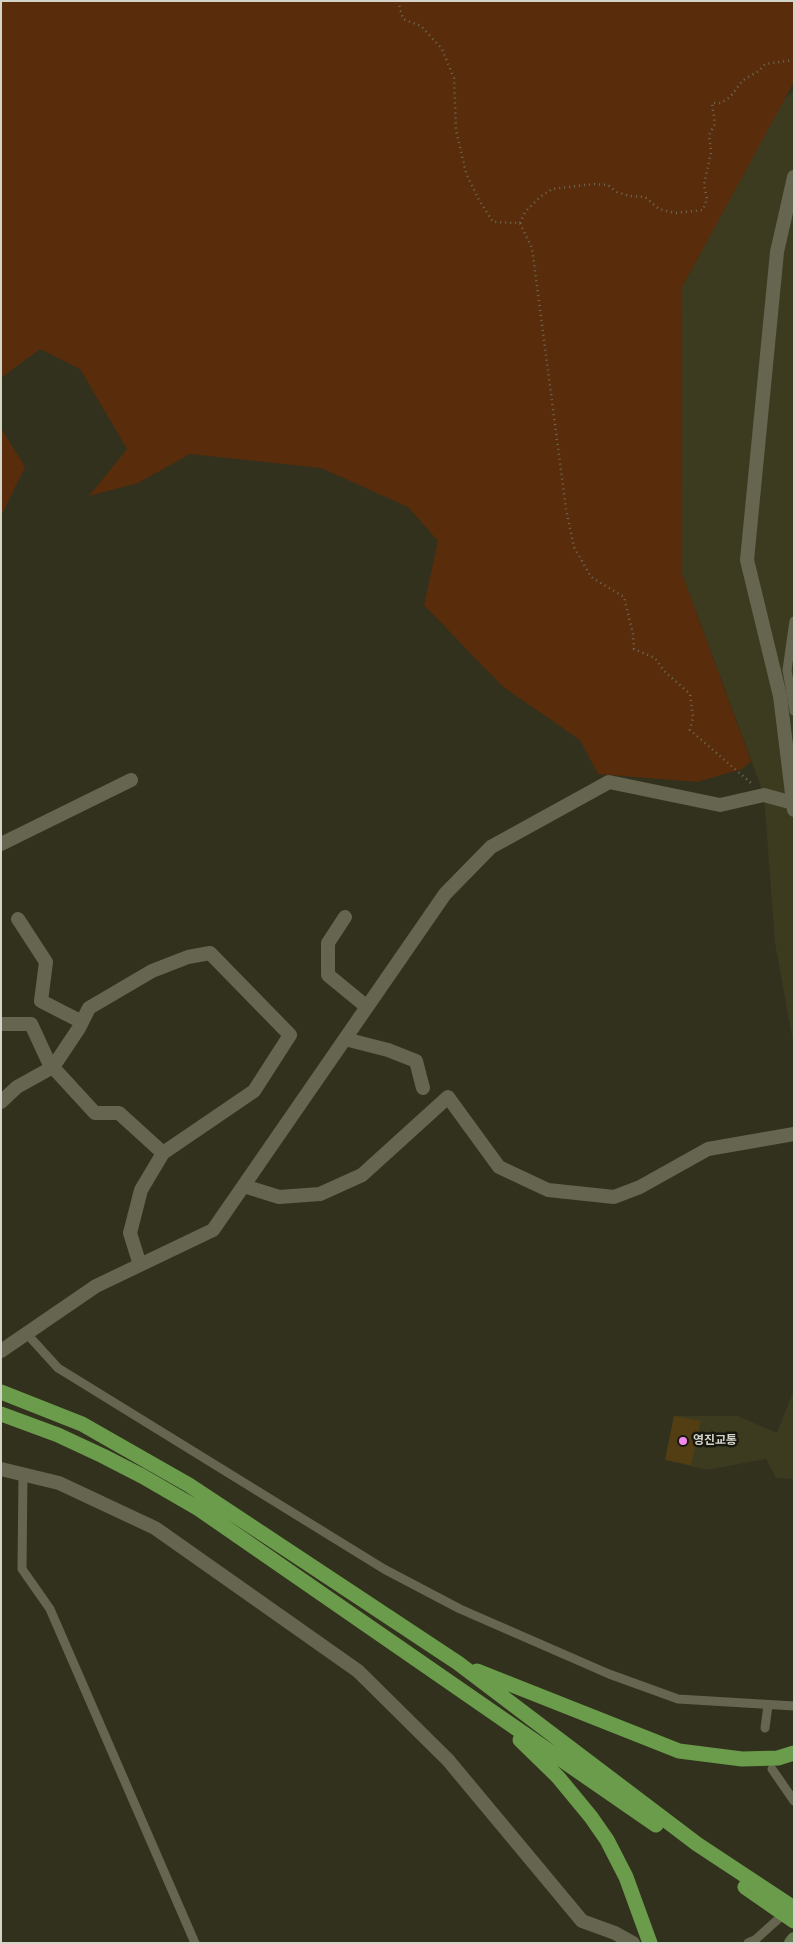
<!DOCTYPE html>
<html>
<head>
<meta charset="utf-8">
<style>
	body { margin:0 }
	#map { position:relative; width:795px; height:1944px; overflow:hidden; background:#31311d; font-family:Poppins,sans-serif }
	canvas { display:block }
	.frame { position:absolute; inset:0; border:2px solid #d4d4c8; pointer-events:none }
</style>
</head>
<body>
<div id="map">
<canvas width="795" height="1944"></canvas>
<div class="frame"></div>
</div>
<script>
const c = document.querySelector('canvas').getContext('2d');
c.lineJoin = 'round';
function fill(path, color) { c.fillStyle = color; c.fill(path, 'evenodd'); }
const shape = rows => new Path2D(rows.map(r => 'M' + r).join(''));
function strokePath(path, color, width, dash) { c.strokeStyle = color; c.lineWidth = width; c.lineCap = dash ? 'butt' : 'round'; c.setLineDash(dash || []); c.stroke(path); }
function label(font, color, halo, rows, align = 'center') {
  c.font = font + ' Poppins,"Noto Sans KR",sans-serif'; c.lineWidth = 5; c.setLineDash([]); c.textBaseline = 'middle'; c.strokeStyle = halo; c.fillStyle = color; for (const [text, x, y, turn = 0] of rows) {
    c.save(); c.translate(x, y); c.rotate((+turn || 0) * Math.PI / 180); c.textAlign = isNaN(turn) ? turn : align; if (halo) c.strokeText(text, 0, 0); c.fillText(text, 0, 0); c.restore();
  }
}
fill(shape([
	[794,91,794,1047,775,943,764,795,681,571,682,287,784,99],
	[794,1390,794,1479,776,1478,766,1459,707,1470,665,1460,674,1416,738,1416,777,1433]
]), '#3c3b20');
fill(shape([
	[1,1,794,1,794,82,682,287,681,571,751,761,742,769,697,782,598,774,580,740,502,686,424,605,438,541,408,507,321,468,190,454,138,483,89,496,127,449,80,369,40,349,1,378],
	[1,428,25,467,1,516]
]), '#592c0b');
fill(shape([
	[674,1416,701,1421,691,1465,665,1460]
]), '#533d13');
strokePath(shape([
	[398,1,403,19,421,26,442,49,454,78,456,130,466,173,479,200,493,222,520,223,532,248,566,509,574,547,591,577,624,597,633,634,634,649,655,658,664,671,690,694,693,717,690,730,751,783],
	[520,223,525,212,540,197,552,189,593,184,608,185,617,192,629,196,645,197,659,209,675,213,703,210,707,199,704,185,711,152,709,135,715,124,712,103,721,103,730,97,743,80,759,71,765,64,794,60]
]), '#6c6c5b', 2.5, [1, 4]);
strokePath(shape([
	[794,621,787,670,794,711],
	[27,1334,58,1368,384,1569,460,1609,609,1674,678,1699,794,1706],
	[23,1474,22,1569,50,1609,195,1943],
	[765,1728,768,1705],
	[772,1769,794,1801],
	[748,1943,755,1940,786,1912]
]), '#656550', 9);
strokePath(shape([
	[794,177,777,252,747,560,780,696,794,810],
	[1,844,131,780],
	[345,917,328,943,328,975,367,1007],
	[18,919,46,962,41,1001,82,1022],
	[1,1024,31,1024,49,1063,95,1113,119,1113,163,1153,141,1190,130,1233,140,1265],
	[345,1039,388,1050,416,1061,423,1088],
	[1,1102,17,1087,53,1067,79,1028,89,1008,152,971,188,957,210,953,290,1035,254,1091,163,1153],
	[244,1186,279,1197,320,1194,362,1175,448,1097,499,1167,548,1190,614,1197,640,1187,708,1149,794,1134],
	[1,1351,96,1286,213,1230,445,894,491,847,609,782,720,805,764,795,793,803],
	[1,1469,59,1483,155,1528,358,1671,448,1760,582,1921,615,1933,633,1943]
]), '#656550', 14);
strokePath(shape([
	[791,1943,794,1939]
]), '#66764e', 14);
strokePath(shape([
	[1,1392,82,1424,189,1485,458,1663,697,1844,794,1908],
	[1,1414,58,1435,103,1456,142,1476,199,1509,656,1825],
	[477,1671,679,1751,742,1759,778,1758,794,1753],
	[520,1740,558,1777,591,1817,607,1840,626,1877,650,1943],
	[745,1887,794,1921]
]), '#6a9c4b', 15);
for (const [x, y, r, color] of [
	[683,1441,5,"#f688ed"]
]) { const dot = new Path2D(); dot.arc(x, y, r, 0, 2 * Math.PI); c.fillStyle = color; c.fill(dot); strokePath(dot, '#181810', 2); }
label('bold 12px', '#d4d4c8', '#181810', [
	["영진교통",693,1441]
], 'left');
</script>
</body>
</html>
